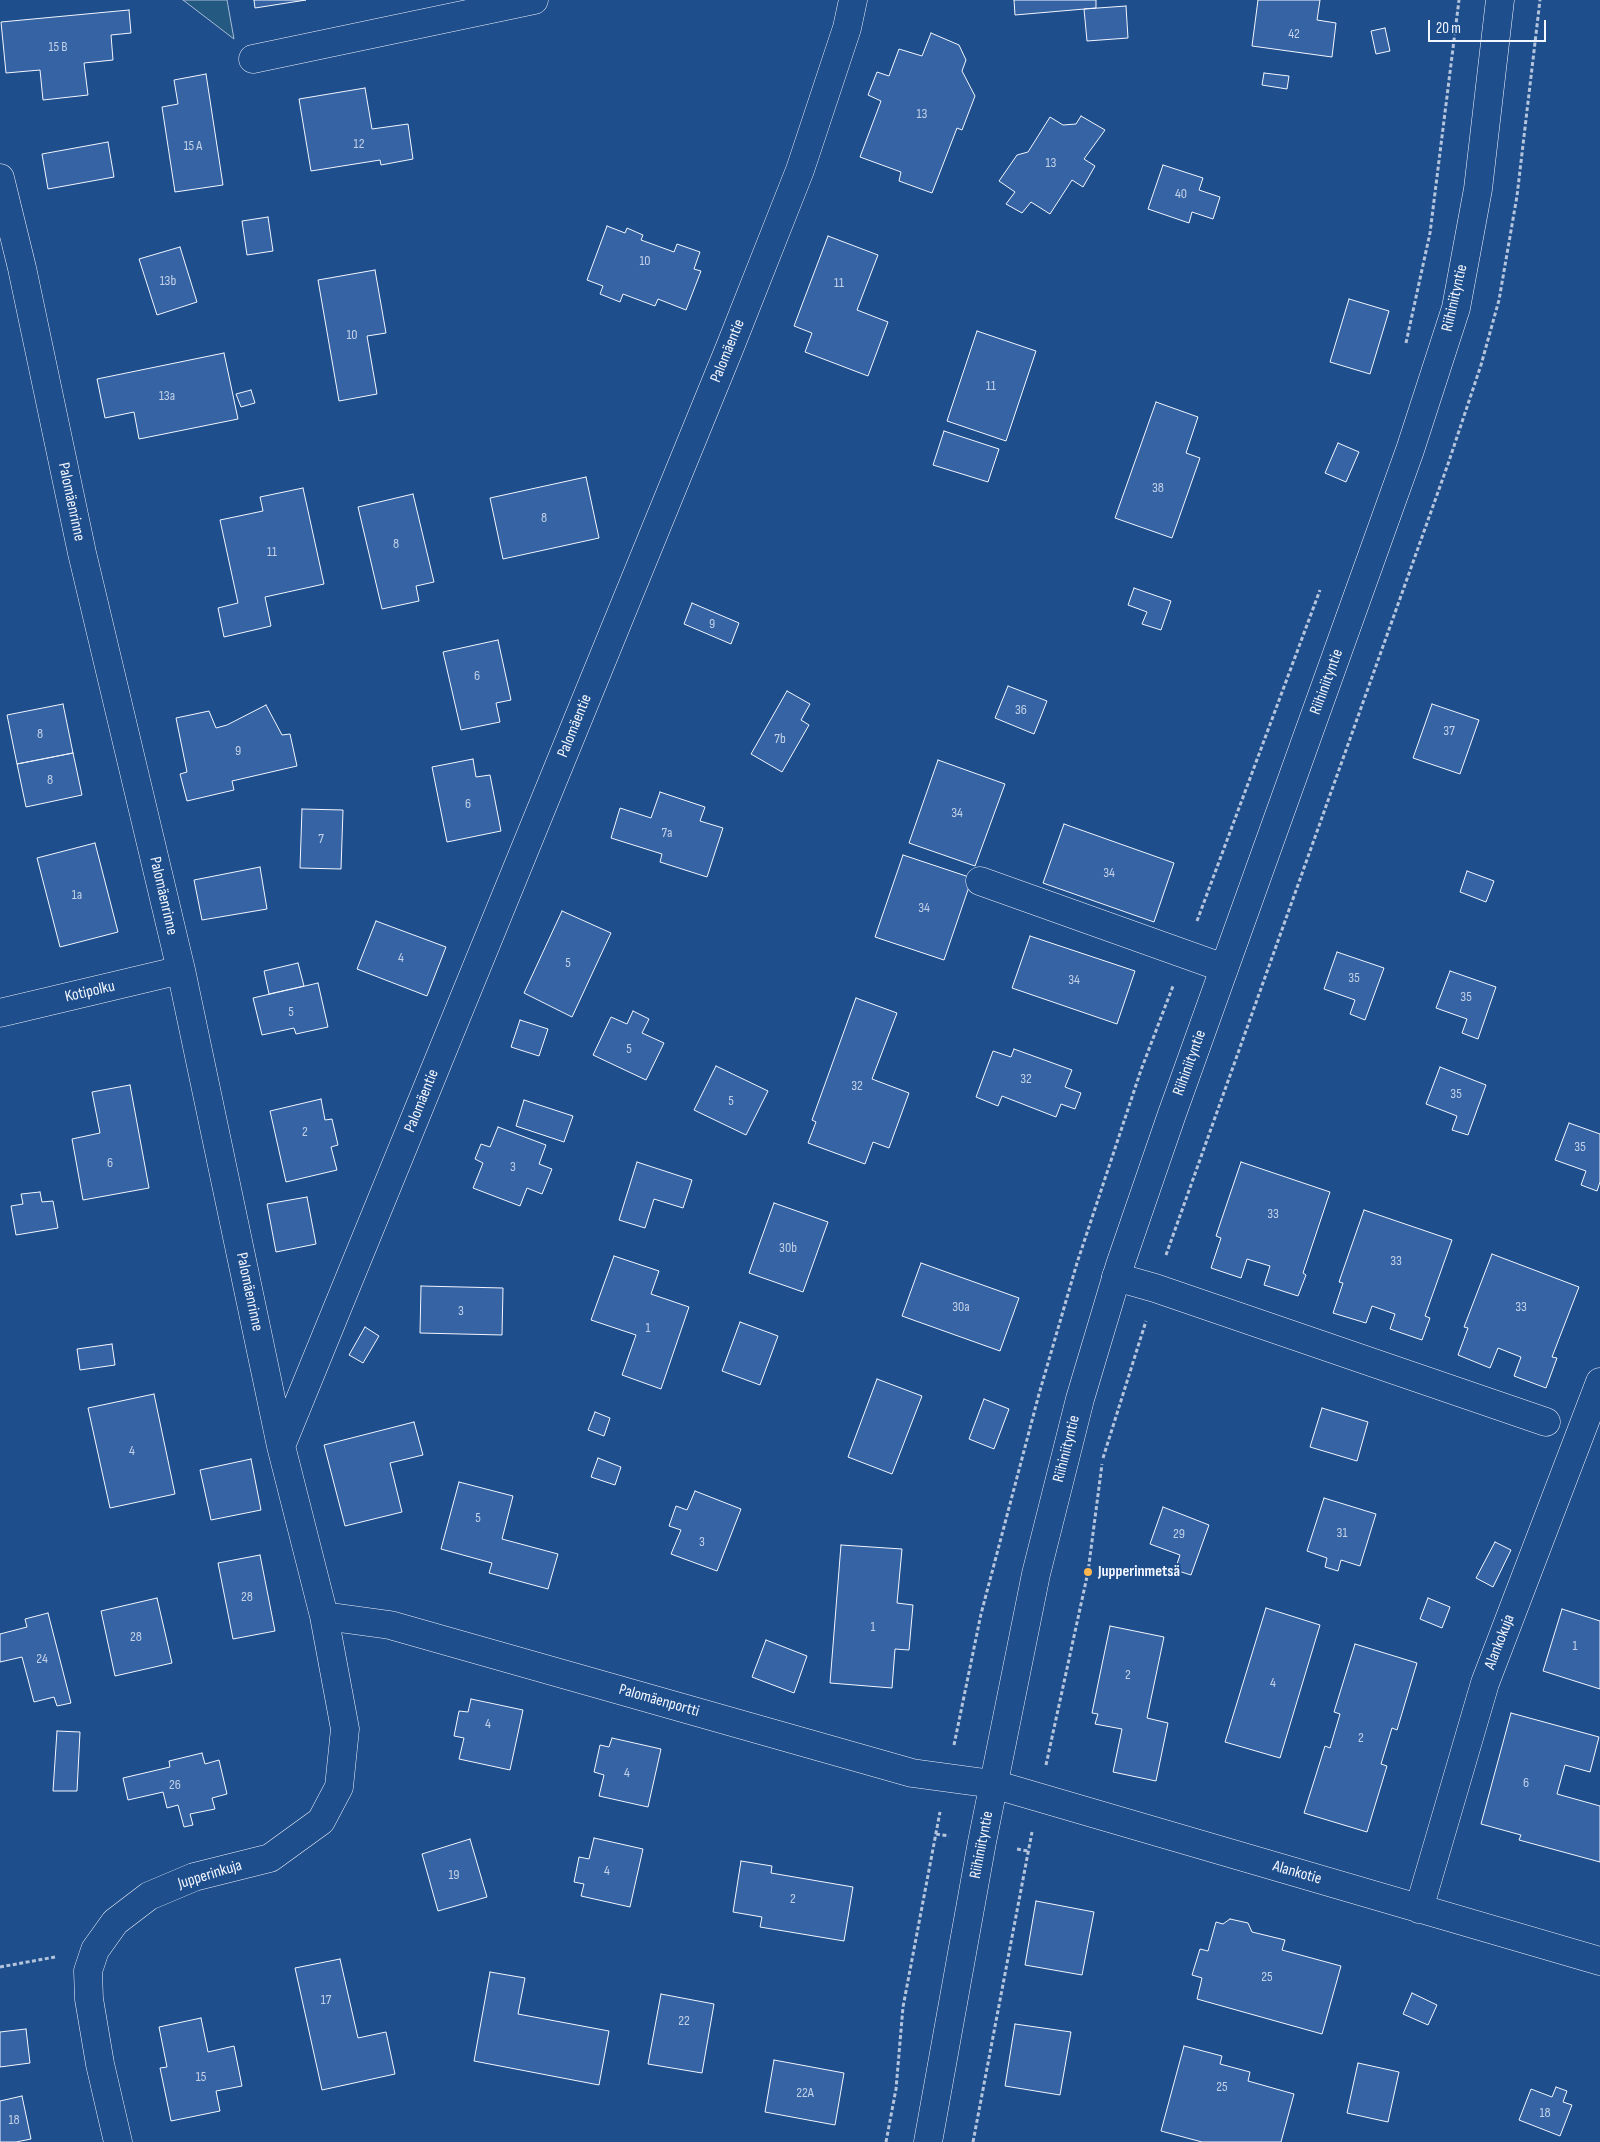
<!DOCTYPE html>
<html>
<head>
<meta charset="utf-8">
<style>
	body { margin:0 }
	#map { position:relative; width:1600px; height:2142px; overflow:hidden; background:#1f4e8c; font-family:"Sofia Sans Condensed",sans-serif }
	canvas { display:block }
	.scale { position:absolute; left:1428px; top:20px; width:118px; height:22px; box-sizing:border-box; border:2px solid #f2f6ff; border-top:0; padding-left:6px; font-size:15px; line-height:18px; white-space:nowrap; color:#f2f6ff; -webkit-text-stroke:4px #1f4e8c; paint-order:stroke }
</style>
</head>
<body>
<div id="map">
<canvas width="1600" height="2142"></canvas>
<div class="scale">20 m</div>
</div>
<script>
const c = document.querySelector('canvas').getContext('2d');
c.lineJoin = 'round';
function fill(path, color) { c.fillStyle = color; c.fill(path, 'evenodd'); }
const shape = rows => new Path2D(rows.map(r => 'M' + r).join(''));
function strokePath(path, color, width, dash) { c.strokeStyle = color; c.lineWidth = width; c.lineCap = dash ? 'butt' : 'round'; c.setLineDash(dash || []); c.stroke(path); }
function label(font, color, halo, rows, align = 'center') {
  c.font = font + ' "Sofia Sans Condensed",sans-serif'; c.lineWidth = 4; c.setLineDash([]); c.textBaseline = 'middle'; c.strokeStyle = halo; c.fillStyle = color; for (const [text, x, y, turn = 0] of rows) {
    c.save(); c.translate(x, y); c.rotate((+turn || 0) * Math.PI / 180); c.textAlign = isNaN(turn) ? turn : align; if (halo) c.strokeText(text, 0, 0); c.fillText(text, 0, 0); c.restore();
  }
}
const green = shape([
	[183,0,227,0,234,39,183,0]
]);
fill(green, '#245a82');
strokePath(green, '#a8bbd7', 1);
const building = shape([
	[254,0,306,0,255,8,254,0],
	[1014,0,1096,0,1096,8,1015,15,1014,0],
	[1258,0,1320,0,1317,20,1336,23,1332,57,1252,46,1258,0],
	[1126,6,1128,38,1087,41,1084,9,1126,6],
	[129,10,131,33,111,35,113,60,84,63,88,95,43,100,40,70,6,73,1,22,129,10],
	[1385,28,1390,51,1376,54,1371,31,1385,28],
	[931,33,959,45,966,60,962,71,975,96,962,130,957,128,932,193,899,181,901,172,860,157,881,101,868,95,877,72,889,76,899,49,922,56,931,33],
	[1264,73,1289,76,1287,89,1262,85,1264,73],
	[206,74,223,185,175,192,162,107,178,104,174,80,206,74],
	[365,88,372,129,408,124,413,159,381,165,380,160,311,171,299,99,365,88],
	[1081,116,1105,130,1084,159,1095,166,1083,187,1072,180,1050,214,1031,202,1022,213,1006,204,1015,192,999,181,1017,155,1028,152,1050,117,1063,125,1076,124,1081,116],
	[108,142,114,177,48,189,42,154,108,142],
	[1163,165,1203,178,1199,190,1220,197,1213,219,1192,212,1189,223,1148,209,1163,165],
	[268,217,273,251,247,255,242,221,268,217],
	[607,226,625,233,627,228,643,235,641,240,674,252,677,244,700,252,694,269,701,271,686,310,658,299,655,306,623,294,620,302,600,294,603,286,587,280,607,226],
	[828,236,878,255,857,310,888,322,868,376,805,352,812,333,794,326,828,236],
	[180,247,197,302,157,315,139,259,180,247],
	[375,270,386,333,367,336,377,394,339,401,318,280,375,270],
	[1349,299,1389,311,1370,374,1330,362,1349,299],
	[977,331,1036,351,1006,441,947,421,977,331],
	[224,353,238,419,139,439,134,412,105,418,97,379,224,353],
	[251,390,255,403,241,407,236,394,251,390],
	[1156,402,1198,417,1186,453,1200,458,1172,538,1115,518,1156,402],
	[944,431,999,449,988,482,933,465,944,431],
	[1338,443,1359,452,1346,482,1325,473,1338,443],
	[586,477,599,538,503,559,490,498,586,477],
	[303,488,324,584,265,597,271,626,224,637,218,608,238,603,220,520,263,511,260,497,303,488],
	[413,494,434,582,416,586,419,601,382,609,358,507,413,494],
	[1134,588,1171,601,1161,630,1142,624,1147,612,1128,605,1134,588],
	[692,603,739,623,731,644,684,624,692,603],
	[498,640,511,700,496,703,500,722,461,730,443,652,498,640],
	[1008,686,1047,701,1034,734,995,718,1008,686],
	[787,691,810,704,801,720,809,725,782,772,751,754,787,691],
	[63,704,73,753,17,764,7,715,63,704],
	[1432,704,1479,720,1460,774,1413,758,1432,704],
	[266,705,282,735,290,734,297,766,232,781,234,790,187,801,180,774,187,772,176,718,209,711,216,728,227,725,266,705],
	[73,753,82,795,26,807,17,764,73,753],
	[473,759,476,777,490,775,501,831,447,842,432,767,473,759],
	[938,760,1005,784,975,866,909,843,938,760],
	[660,792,705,807,700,821,723,828,707,877,660,862,662,854,611,838,620,808,651,818,660,792],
	[302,809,343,810,341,869,300,868,302,809],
	[1064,824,1174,863,1154,922,1043,883,1064,824],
	[95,843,118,932,60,947,37,858,95,843],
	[903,855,972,878,944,960,875,937,903,855],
	[260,867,267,909,202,920,194,880,260,867],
	[1467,871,1494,881,1486,902,1460,892,1467,871],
	[562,911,611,933,572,1017,524,993,562,911],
	[376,921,446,947,427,996,357,969,376,921],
	[1030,936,1135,971,1117,1024,1012,988,1030,936],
	[1337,952,1384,968,1365,1020,1350,1014,1355,1000,1324,989,1337,952],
	[298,963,304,986,269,994,264,971,298,963],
	[1450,971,1496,987,1478,1039,1462,1033,1467,1019,1436,1008,1450,971],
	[318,983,328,1027,296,1034,294,1028,262,1035,253,998,318,983],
	[856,998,897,1013,872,1079,909,1093,889,1148,873,1142,865,1164,808,1143,816,1122,812,1120,856,998],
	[633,1011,649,1019,642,1033,664,1043,646,1080,593,1055,611,1017,627,1024,633,1011],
	[520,1020,548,1029,539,1056,511,1047,520,1020],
	[1014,1049,1072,1070,1065,1087,1081,1093,1075,1109,1061,1104,1056,1117,1002,1096,998,1106,976,1097,993,1051,1011,1057,1014,1049],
	[716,1066,768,1091,746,1135,694,1110,716,1066],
	[1440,1067,1486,1085,1468,1135,1452,1130,1457,1116,1426,1104,1440,1067],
	[130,1085,149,1188,83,1200,72,1139,100,1133,92,1092,130,1085],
	[321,1099,325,1120,332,1119,338,1145,331,1147,337,1170,286,1182,270,1111,321,1099],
	[524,1100,573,1116,564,1142,516,1126,524,1100],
	[1569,1123,1600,1134,1600,1182,1597,1191,1581,1185,1586,1171,1555,1160,1569,1123],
	[498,1127,546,1145,539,1164,552,1169,542,1194,527,1188,520,1206,473,1188,483,1163,475,1159,481,1144,490,1147,498,1127],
	[637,1162,692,1180,683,1208,654,1199,645,1228,619,1220,637,1162],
	[1241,1162,1330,1192,1303,1273,1306,1275,1298,1296,1264,1285,1270,1266,1247,1259,1241,1278,1211,1268,1221,1238,1216,1236,1241,1162],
	[40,1192,42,1202,53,1201,58,1228,16,1235,11,1206,23,1204,21,1194,40,1192],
	[307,1197,316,1244,276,1252,267,1204,307,1197],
	[774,1203,828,1222,803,1292,749,1273,774,1203],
	[1364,1210,1452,1240,1425,1316,1430,1318,1422,1340,1390,1329,1395,1314,1372,1306,1366,1323,1333,1313,1343,1283,1339,1282,1364,1210],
	[1492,1254,1579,1287,1552,1357,1557,1358,1546,1388,1514,1376,1521,1357,1498,1348,1490,1368,1458,1355,1468,1328,1464,1327,1492,1254],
	[614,1256,659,1271,651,1294,689,1307,661,1389,622,1375,636,1335,591,1320,614,1256],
	[921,1263,1019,1298,1000,1351,902,1316,921,1263],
	[421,1286,503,1288,502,1335,420,1333,421,1286],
	[740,1322,778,1336,760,1385,722,1371,740,1322],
	[365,1327,379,1336,363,1363,349,1355,365,1327],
	[112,1344,115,1365,80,1370,77,1349,112,1344],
	[877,1379,922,1396,892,1474,848,1457,877,1379],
	[154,1394,175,1494,110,1508,88,1408,154,1394],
	[984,1399,1009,1409,994,1449,969,1439,984,1399],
	[1322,1408,1368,1422,1357,1461,1310,1447,1322,1408],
	[595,1412,610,1418,604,1436,588,1430,595,1412],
	[414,1422,423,1455,390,1463,402,1512,345,1526,324,1445,414,1422],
	[598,1458,621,1467,615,1485,591,1477,598,1458],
	[251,1459,261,1510,211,1520,200,1470,251,1459],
	[459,1482,513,1496,502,1539,558,1554,548,1589,489,1573,492,1563,441,1549,459,1482],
	[695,1491,741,1509,717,1571,671,1554,681,1530,669,1526,676,1506,687,1510,695,1491],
	[1324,1498,1376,1514,1360,1566,1341,1560,1338,1571,1325,1567,1327,1558,1307,1551,1324,1498],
	[1163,1507,1209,1525,1191,1575,1175,1570,1180,1555,1150,1544,1163,1507],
	[1495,1542,1511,1550,1493,1587,1476,1578,1495,1542],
	[841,1545,902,1549,897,1603,913,1605,909,1650,895,1649,892,1688,830,1683,841,1545],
	[260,1555,275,1631,233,1639,218,1563,260,1555],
	[157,1598,172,1663,115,1676,101,1611,157,1598],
	[1428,1598,1450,1607,1442,1628,1420,1619,1428,1598],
	[1266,1608,1320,1625,1280,1758,1225,1742,1266,1608],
	[1562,1609,1600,1621,1600,1689,1543,1671,1562,1609],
	[48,1613,71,1703,57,1706,54,1697,34,1702,22,1657,0,1662,0,1634,27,1627,25,1619,48,1613],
	[1110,1626,1164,1637,1147,1718,1168,1723,1156,1781,1113,1772,1122,1729,1095,1724,1098,1714,1092,1713,1110,1626],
	[766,1640,807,1656,794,1693,752,1677,766,1640],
	[1355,1644,1417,1663,1397,1730,1392,1728,1381,1764,1387,1766,1367,1832,1304,1813,1325,1746,1330,1748,1340,1714,1334,1712,1355,1644],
	[471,1699,523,1710,510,1770,459,1759,464,1738,454,1736,459,1711,468,1712,471,1699],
	[1511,1713,1599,1737,1590,1772,1565,1765,1557,1794,1600,1806,1600,1862,1519,1840,1521,1835,1481,1824,1511,1713],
	[57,1731,80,1732,77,1791,53,1791,57,1731],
	[612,1738,661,1749,648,1807,599,1796,604,1775,594,1772,600,1745,609,1747,612,1738],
	[202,1753,205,1764,219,1760,227,1794,212,1798,215,1809,190,1814,193,1825,184,1827,178,1805,167,1808,163,1792,128,1800,123,1778,170,1767,169,1761,202,1753],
	[594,1838,643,1849,630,1907,581,1896,584,1884,574,1882,579,1857,589,1859,594,1838],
	[470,1839,487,1897,438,1911,422,1854,470,1839],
	[741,1861,772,1866,771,1873,853,1887,844,1941,760,1927,762,1917,733,1912,741,1861],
	[1036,1901,1094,1912,1082,1975,1025,1965,1036,1901],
	[1230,1919,1248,1923,1252,1932,1285,1940,1282,1950,1341,1966,1322,2034,1197,1999,1202,1978,1192,1975,1200,1949,1208,1951,1216,1922,1223,1924,1230,1919],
	[340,1959,358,2038,386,2032,395,2074,322,2090,295,1968,340,1959],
	[490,1972,525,1978,518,2014,609,2031,599,2085,474,2061,490,1972],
	[1412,1993,1437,2005,1428,2025,1403,2014,1412,1993],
	[661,1994,714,2004,702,2073,648,2064,661,1994],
	[201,2018,208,2052,234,2046,242,2086,216,2091,220,2111,171,2121,160,2068,167,2067,159,2027,201,2018],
	[1015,2024,1071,2032,1060,2095,1005,2086,1015,2024],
	[26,2029,30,2063,0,2067,0,2032,26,2029],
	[1184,2046,1222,2056,1220,2064,1250,2072,1248,2081,1294,2094,1281,2142,1202,2142,1161,2131,1184,2046],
	[774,2060,844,2073,835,2125,765,2112,774,2060],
	[1358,2063,1399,2072,1388,2122,1347,2113,1358,2063],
	[1556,2087,1567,2091,1563,2102,1572,2105,1560,2136,1519,2120,1531,2089,1552,2097,1556,2087],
	[22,2096,31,2139,16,2142,0,2142,0,2101,22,2096]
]);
fill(building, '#3563a3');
strokePath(building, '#f2f6ff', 1);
const minor = shape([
	[253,59,534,0],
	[0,178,22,268,82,553,181,970,281,1446,324,1616,345,1729,339,1787,321,1821,270,1858,194,1877,149,1896,115,1922,95,1950,88,1971,89,1999,100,2064,118,2142],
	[980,881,1224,968],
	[0,1013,181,970],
	[1116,1277,1155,1288,1546,1422],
	[281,1446,730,347,800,170,847,28,853,0],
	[324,1616,390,1625,912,1773,993,1784,1600,1961],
	[1419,1909,1485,1683,1600,1382]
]);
const major = shape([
	[928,2142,982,1842,1036,1574,1080,1399,1120,1265,1172,1114,1410,450,1456,308,1478,189,1500,0]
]);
strokePath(minor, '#f2f6ff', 29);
strokePath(major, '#f2f6ff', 29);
strokePath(shape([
	[1406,343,1430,233,1459,0],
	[1197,921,1320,590],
	[1166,1255,1448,464,1481,365,1499,300,1517,196,1540,0],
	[1103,1458,1146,1321],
	[954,1745,981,1614,1039,1394,1077,1263,1141,1070,1173,986],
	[1046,1765,1088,1572,1102,1464],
	[936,1834,949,1836],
	[1017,1849,1028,1851],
	[0,1967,55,1957],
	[886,2142,896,2089,903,2007,940,1812],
	[973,2142,1032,1832]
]), '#b3c4dc', 3, [4, 2.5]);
strokePath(minor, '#1f4e8c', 28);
strokePath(major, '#1f4e8c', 28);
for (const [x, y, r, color] of [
	[1088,1572,5,"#ffb74d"]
]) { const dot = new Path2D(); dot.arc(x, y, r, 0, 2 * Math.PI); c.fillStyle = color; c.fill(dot); strokePath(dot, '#1f4e8c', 2); }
label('14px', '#c3d1e8', null, [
	["42",1294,34],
	["15 B",58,47],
	["13",922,114],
	["12",359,144],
	["15 A",193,146],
	["13",1051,163],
	["40",1181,194],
	["10",645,261],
	["13b",168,281],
	["11",839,283],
	["10",352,335],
	["11",991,386],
	["13a",167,396],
	["38",1158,488],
	["8",544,518],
	["8",396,544],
	["11",272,552],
	["9",712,624],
	["6",477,676],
	["36",1021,710],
	["37",1449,731],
	["8",40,734],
	["7b",780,739],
	["9",238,751],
	["8",50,780],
	["6",468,804],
	["34",957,813],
	["7a",667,833],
	["7",321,839],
	["34",1109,873],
	["1a",77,895],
	["34",924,908],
	["4",401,958],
	["5",568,963],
	["35",1354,978],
	["34",1074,980],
	["35",1466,997],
	["5",291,1012],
	["5",629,1049],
	["32",1026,1079],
	["32",857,1086],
	["35",1456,1094],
	["5",731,1101],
	["2",305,1132],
	["35",1580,1147],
	["6",110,1163],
	["3",513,1167],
	["33",1273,1214],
	["30b",788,1248],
	["33",1396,1261],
	["30a",961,1307],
	["33",1521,1307],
	["3",461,1311],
	["1",648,1328],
	["4",132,1451],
	["5",478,1518],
	["31",1342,1533],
	["29",1179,1534],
	["3",702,1542],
	["28",247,1597],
	["1",873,1627],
	["28",136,1637],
	["1",1575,1646],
	["24",42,1659],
	["2",1128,1675],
	["4",1273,1683],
	["4",488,1724],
	["2",1361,1738],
	["4",627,1773],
	["6",1526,1783],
	["26",175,1785],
	["4",607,1871],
	["19",454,1875],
	["2",793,1899],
	["25",1267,1977],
	["17",326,2000],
	["22",684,2021],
	["15",201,2077],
	["25",1222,2087],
	["22A",805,2093],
	["18",1545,2113],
	["18",14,2120]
]);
label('16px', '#f2f6ff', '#1f4e8c', [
	["Riihiniityntie",1455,298,-77],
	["Palomäentie",728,351,-68],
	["Palomäenrinne",71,502,78],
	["Riihiniityntie",1327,682,-70],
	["Palomäentie",575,726,-68],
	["Palomäenrinne",163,896,77],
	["Kotipolku",90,992,-13],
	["Riihiniityntie",1190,1063,-70],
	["Palomäentie",422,1101,-68],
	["Palomäenrinne",249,1292,78],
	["Riihiniityntie",1067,1449,-76],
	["Alankokuja",1500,1642,-69],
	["Palomäenportti",659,1701,16],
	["Riihiniityntie",982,1845,-79],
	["Alankotie",1297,1873,16],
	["Jupperinkuja",210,1875,-17]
]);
label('bold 16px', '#f2f6ff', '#1f4e8c', [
	["Jupperinmetsä",1098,1572]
], 'left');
</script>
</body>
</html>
